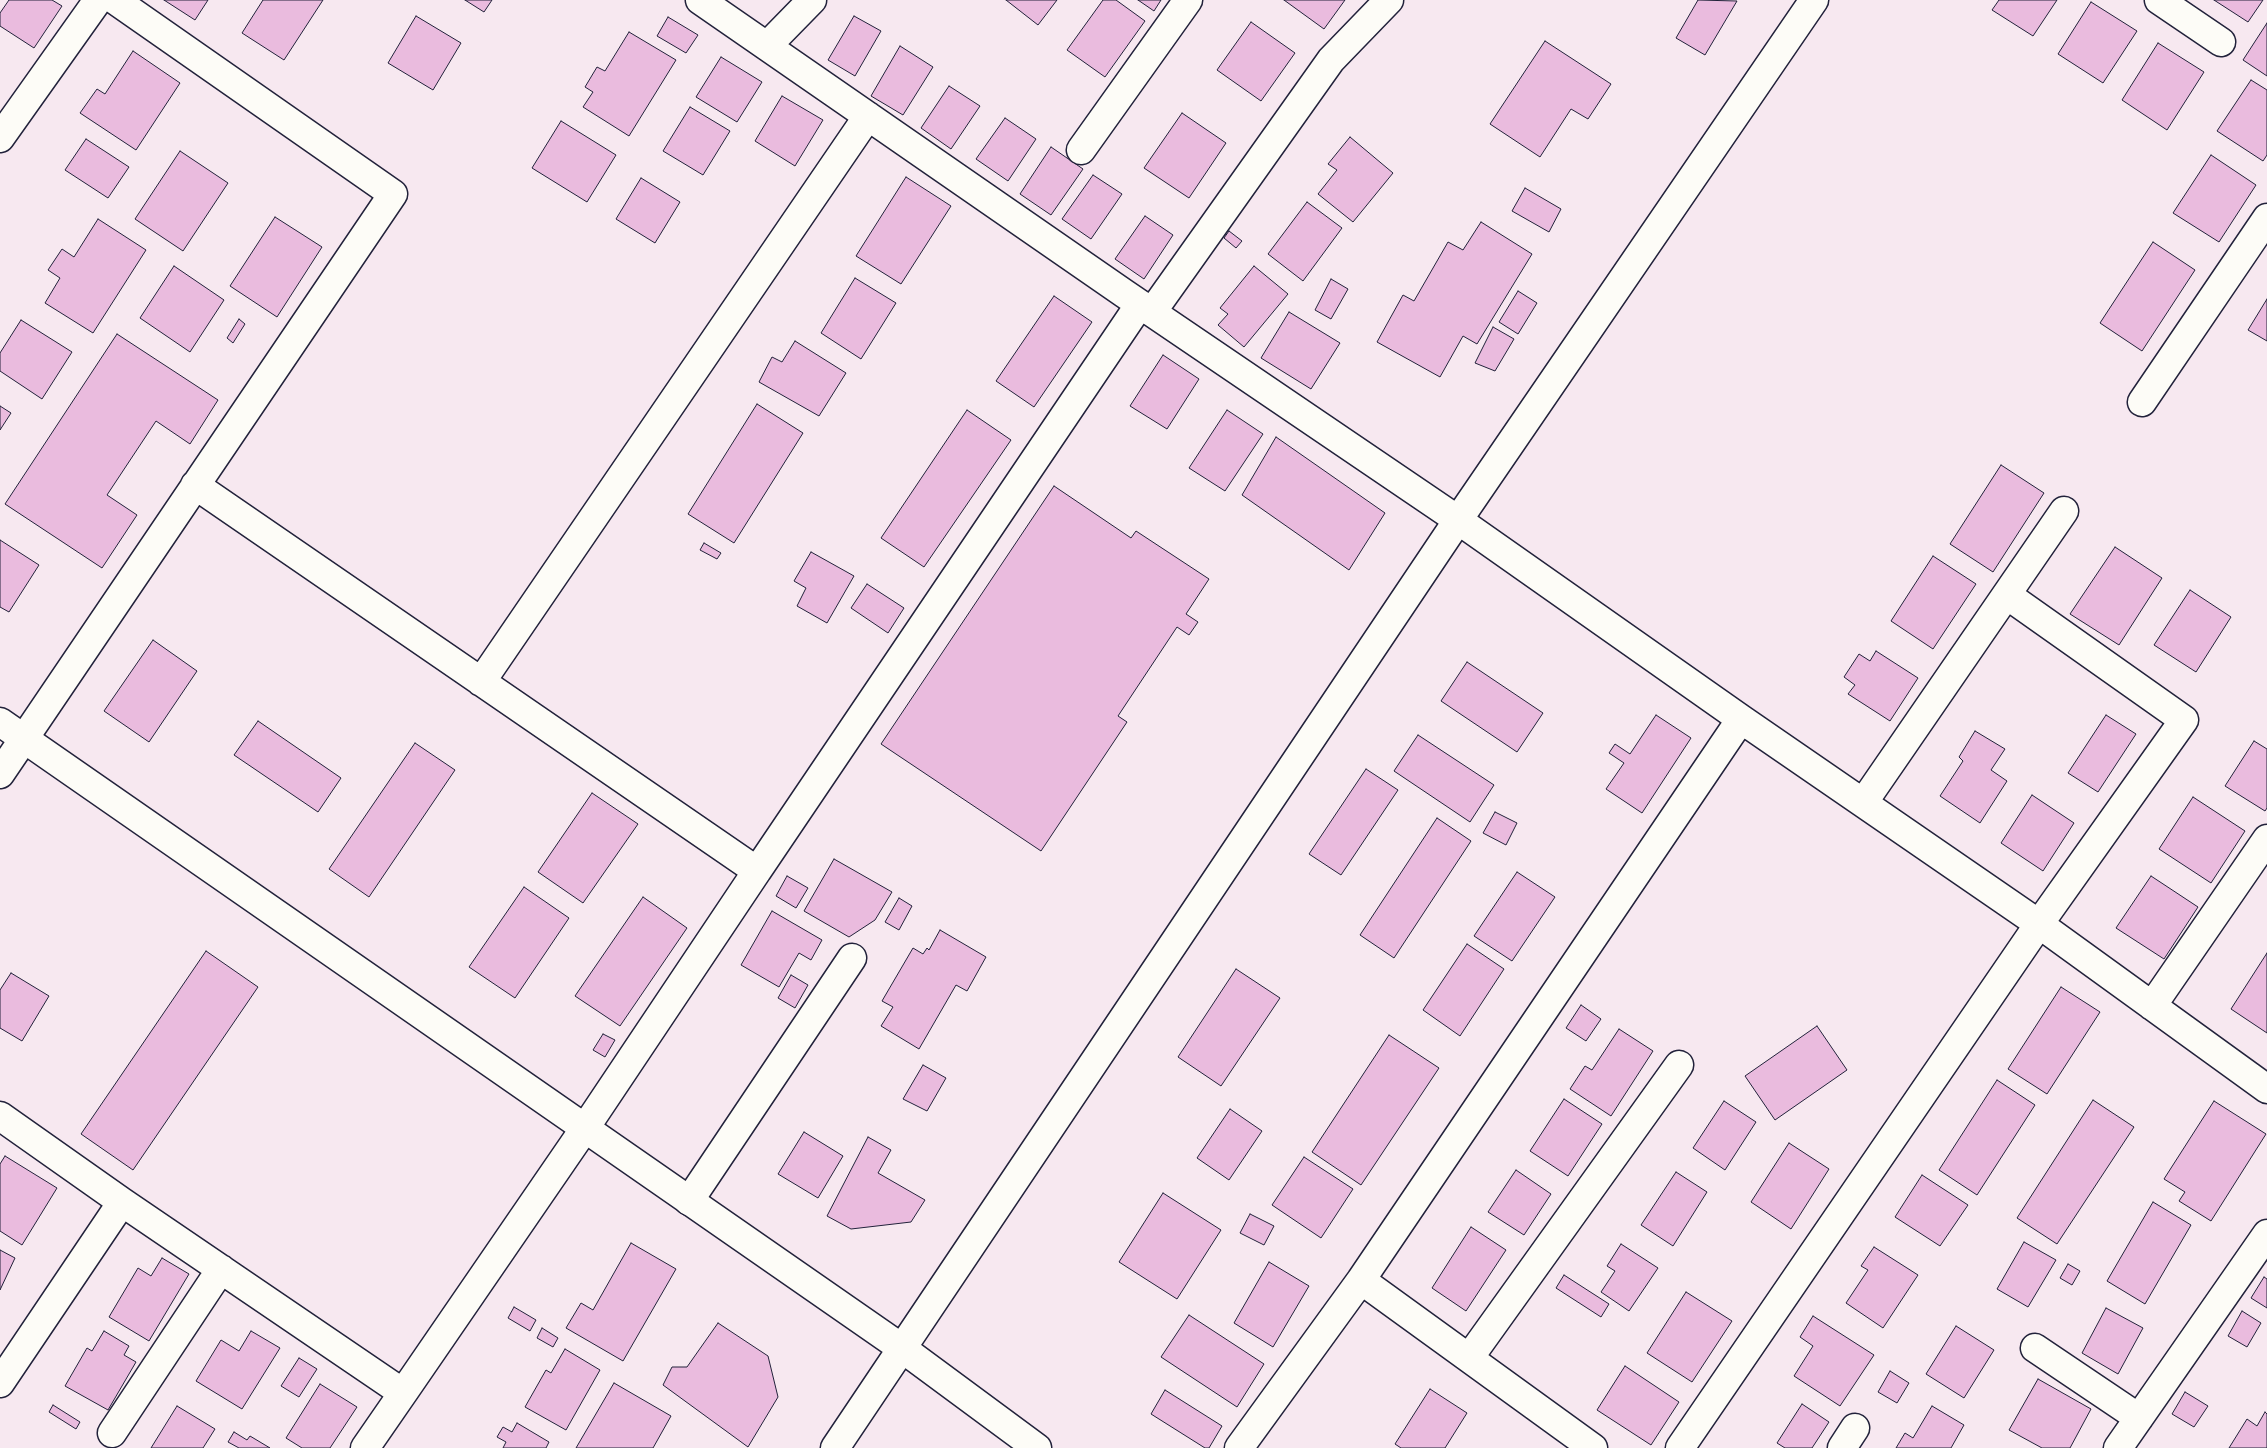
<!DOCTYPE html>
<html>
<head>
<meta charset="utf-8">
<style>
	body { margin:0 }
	canvas { display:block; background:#f7e8f0 }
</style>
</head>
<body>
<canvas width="2267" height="1448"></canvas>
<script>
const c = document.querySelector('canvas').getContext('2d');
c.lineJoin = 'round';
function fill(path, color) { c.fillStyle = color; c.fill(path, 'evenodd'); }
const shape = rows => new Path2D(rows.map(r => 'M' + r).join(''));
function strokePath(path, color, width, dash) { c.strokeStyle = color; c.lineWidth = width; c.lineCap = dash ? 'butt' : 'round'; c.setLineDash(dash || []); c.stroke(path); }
const building = shape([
	[9,0,52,0,62,6,34,48,0,26,0,13,9,0],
	[164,0,208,0,195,20,164,0],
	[263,0,323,0,284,60,242,33,263,0],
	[465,0,492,0,484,12,465,0],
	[1006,0,1057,0,1038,25,1006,0],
	[1103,0,1116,0,1145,21,1105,77,1067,50,1103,0],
	[1138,0,1161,0,1154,11,1138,0],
	[1284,0,1345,0,1324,29,1284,0],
	[1698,0,1737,1,1705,55,1676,38,1698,0],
	[1999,0,2057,0,2033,36,1992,10,1999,0],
	[2214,0,2263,0,2248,22,2214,0],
	[2091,2,2137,31,2103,83,2058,54,2091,2],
	[416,16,461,43,433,90,388,63,416,16],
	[854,16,881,31,855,76,828,60,854,16],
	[668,17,698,35,686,53,657,36,668,17],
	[1251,22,1295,53,1261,101,1217,70,1251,22],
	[2267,23,2267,76,2243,60,2267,23],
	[629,32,676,60,629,136,583,107,593,92,585,87,597,67,605,71,629,32],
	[1545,41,1611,84,1588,119,1571,109,1540,157,1490,124,1545,41],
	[2158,43,2204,72,2167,130,2122,100,2158,43],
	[900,46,933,67,903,115,871,96,900,46],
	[133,51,180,83,136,150,80,113,97,89,105,94,133,51],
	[721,57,762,82,737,122,696,97,721,57],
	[2251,80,2267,90,2267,155,2263,161,2217,131,2251,80],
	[949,86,980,106,951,149,921,128,949,86],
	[782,96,823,120,795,166,755,141,782,96],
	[690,107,730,131,703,175,663,151,690,107],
	[1182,113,1226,143,1189,198,1144,168,1182,113],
	[1005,118,1036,139,1008,181,976,159,1005,118],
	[561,121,616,155,587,202,532,168,561,121],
	[1350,137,1393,173,1353,222,1318,194,1337,170,1328,164,1350,137],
	[86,139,129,167,108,198,65,170,86,139],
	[1051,147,1083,169,1051,215,1020,194,1051,147],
	[180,151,228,183,183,251,135,219,180,151],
	[2211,155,2256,185,2219,242,2173,213,2211,155],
	[1093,175,1122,194,1091,239,1062,219,1093,175],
	[906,177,951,206,901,284,856,256,906,177],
	[641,178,680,202,655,243,616,219,641,178],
	[1525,188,1561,209,1549,232,1512,211,1525,188],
	[1307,202,1342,228,1303,281,1268,254,1307,202],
	[1145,216,1173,235,1144,279,1115,259,1145,216],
	[275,217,322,247,277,317,230,286,275,217],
	[98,219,146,250,93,333,45,303,60,278,48,270,62,249,74,257,98,219],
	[1481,222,1532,254,1477,344,1463,336,1440,377,1377,342,1403,295,1414,301,1448,242,1463,250,1481,222],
	[1229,231,1242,241,1236,248,1224,238,1229,231],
	[2153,242,2195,270,2142,351,2100,323,2153,242],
	[174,266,224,300,190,352,140,318,174,266],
	[1254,266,1288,294,1244,347,1218,325,1228,314,1220,308,1254,266],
	[855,278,896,303,861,359,821,333,855,278],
	[1331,279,1348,289,1331,319,1315,310,1331,279],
	[1518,291,1537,303,1518,334,1499,322,1518,291],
	[1054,296,1092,322,1034,407,996,381,1054,296],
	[2267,299,2267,341,2248,330,2267,299],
	[1289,312,1340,343,1311,389,1261,358,1289,312],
	[239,319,245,324,233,343,227,338,239,319],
	[21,320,72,352,42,399,0,371,0,353,21,320],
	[1493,327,1514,339,1495,371,1475,363,1493,327],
	[117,334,218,400,190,444,156,421,107,495,137,515,102,568,5,504,117,334],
	[795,341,846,373,819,416,759,382,772,357,782,362,795,341],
	[1163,355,1199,379,1167,429,1130,406,1163,355],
	[757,404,803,433,734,543,688,514,757,404],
	[0,406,11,413,0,430,0,406],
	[967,410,1011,440,924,567,881,538,967,410],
	[1227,410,1263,434,1225,491,1189,468,1227,410],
	[1276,437,1385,513,1349,570,1242,495,1276,437],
	[2001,465,2044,493,1993,572,1950,544,2001,465],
	[1054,486,1131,538,1136,531,1209,579,1186,614,1198,622,1189,635,1177,627,1118,716,1127,722,1041,851,881,744,1054,486],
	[0,540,39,565,9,612,0,607,0,540],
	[704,543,721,553,717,559,700,550,704,543],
	[2115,547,2162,578,2119,645,2070,614,2115,547],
	[811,552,854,576,827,623,797,606,806,588,794,581,811,552],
	[1933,556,1976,584,1933,649,1891,621,1933,556],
	[867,584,904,608,888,633,851,608,867,584],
	[2190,590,2231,617,2196,672,2154,645,2190,590],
	[153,640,197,671,149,742,104,711,153,640],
	[1876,651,1918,678,1890,721,1848,694,1855,685,1844,677,1859,654,1870,661,1876,651],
	[1467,662,1543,713,1517,752,1441,701,1467,662],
	[1656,715,1691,738,1642,813,1606,789,1624,763,1609,753,1615,744,1630,754,1656,715],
	[2106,715,2136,734,2098,792,2068,773,2106,715],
	[258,721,341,778,318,812,234,755,258,721],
	[1975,731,2005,749,1991,770,2007,781,1980,823,1940,796,1963,761,1959,757,1975,731],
	[1418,735,1494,785,1470,822,1394,771,1418,735],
	[2254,741,2267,749,2267,808,2265,811,2225,786,2254,741],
	[415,743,455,770,369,897,329,869,415,743],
	[1366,769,1398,790,1341,875,1309,854,1366,769],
	[592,793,638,824,583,903,538,872,592,793],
	[2032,795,2074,823,2043,871,2001,843,2032,795],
	[2193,797,2245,831,2211,883,2159,849,2193,797],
	[1495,812,1517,823,1506,845,1483,833,1495,812],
	[1437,818,1471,841,1394,958,1360,935,1437,818],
	[834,859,892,892,875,920,849,937,804,911,834,859],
	[1517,872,1555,897,1512,961,1474,936,1517,872],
	[787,876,808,888,796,908,776,896,787,876],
	[2151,876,2198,907,2164,959,2116,928,2151,876],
	[524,887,569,918,515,998,469,967,524,887],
	[643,897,687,928,620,1026,575,996,643,897],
	[899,898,912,906,899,930,885,922,899,898],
	[772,911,822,940,811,960,799,953,779,987,741,965,772,911],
	[940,930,986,957,967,991,956,985,919,1049,881,1026,893,1007,882,1001,913,948,923,954,927,948,929,950,940,930],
	[1467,944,1504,969,1460,1036,1423,1010,1467,944],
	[206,951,258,987,133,1170,81,1134,206,951],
	[2267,953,2267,1033,2231,1009,2267,953],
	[1236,969,1280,998,1221,1086,1178,1057,1236,969],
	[11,973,49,996,22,1041,0,1028,0,990,11,973],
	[791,975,808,985,795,1008,778,998,791,975],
	[2061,987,2100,1012,2047,1094,2008,1069,2061,987],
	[1581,1005,1601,1019,1586,1041,1566,1028,1581,1005],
	[1817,1026,1847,1070,1775,1120,1745,1076,1817,1026],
	[1619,1029,1653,1051,1611,1116,1570,1089,1585,1066,1592,1070,1619,1029],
	[603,1034,615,1040,605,1057,593,1050,603,1034],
	[1389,1035,1439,1068,1361,1185,1312,1152,1389,1035],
	[923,1065,946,1078,927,1111,903,1099,923,1065],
	[1997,1080,2035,1105,1977,1195,1939,1170,1997,1080],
	[1564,1099,1602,1124,1568,1176,1530,1151,1564,1099],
	[2093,1100,2134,1127,2057,1244,2017,1218,2093,1100],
	[1724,1101,1756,1122,1725,1170,1693,1148,1724,1101],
	[2214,1101,2266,1134,2211,1221,2179,1201,2185,1192,2164,1179,2214,1101],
	[1230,1109,1262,1131,1229,1180,1197,1158,1230,1109],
	[804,1132,843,1156,818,1198,778,1174,804,1132],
	[868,1137,891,1150,878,1173,925,1200,911,1222,851,1229,827,1216,868,1137],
	[1789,1143,1829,1169,1791,1229,1751,1202,1789,1143],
	[5,1156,57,1188,22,1245,0,1231,0,1164,5,1156],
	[1304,1157,1353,1189,1321,1238,1272,1205,1304,1157],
	[1516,1170,1551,1194,1524,1235,1488,1212,1516,1170],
	[1676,1172,1707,1192,1673,1246,1641,1225,1676,1172],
	[1922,1175,1968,1205,1940,1246,1895,1217,1922,1175],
	[1163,1193,1221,1230,1177,1299,1119,1262,1163,1193],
	[2153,1202,2191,1225,2145,1304,2107,1281,2153,1202],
	[1250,1214,1274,1226,1264,1245,1240,1233,1250,1214],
	[1471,1227,1506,1250,1466,1311,1432,1288,1471,1227],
	[2024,1242,2056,1260,2028,1307,1997,1289,2024,1242],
	[631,1243,676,1269,623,1361,566,1328,581,1303,593,1310,631,1243],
	[1621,1244,1658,1268,1629,1311,1601,1292,1615,1271,1607,1266,1621,1244],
	[1874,1247,1918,1275,1883,1328,1846,1303,1868,1270,1861,1266,1874,1247],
	[0,1250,15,1258,0,1290,0,1250],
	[162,1258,189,1274,149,1341,109,1317,138,1268,151,1276,162,1258],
	[1269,1262,1309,1286,1273,1347,1234,1323,1269,1262],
	[2068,1264,2080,1271,2072,1285,2060,1278,2068,1264],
	[1564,1275,1609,1304,1601,1317,1556,1288,1564,1275],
	[2264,1277,2267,1279,2267,1308,2251,1298,2264,1277],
	[1686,1292,1732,1321,1692,1382,1647,1353,1686,1292],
	[514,1307,536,1320,530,1331,508,1318,514,1307],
	[2106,1308,2143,1328,2118,1374,2082,1353,2106,1308],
	[2242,1311,2261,1323,2247,1347,2228,1336,2242,1311],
	[1189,1315,1264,1364,1237,1407,1161,1357,1189,1315],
	[1813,1316,1874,1355,1840,1406,1794,1376,1813,1346,1800,1337,1813,1316],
	[718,1323,768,1356,778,1397,748,1447,663,1385,672,1367,687,1367,718,1323],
	[1956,1326,1994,1350,1964,1398,1926,1374,1956,1326],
	[542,1328,558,1338,553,1347,537,1338,542,1328],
	[104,1331,129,1346,124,1355,136,1362,108,1410,65,1386,87,1348,92,1351,104,1331],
	[251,1331,280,1348,242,1409,196,1381,221,1340,239,1351,251,1331],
	[565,1349,600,1370,566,1430,525,1407,546,1370,551,1373,565,1349],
	[299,1358,317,1369,299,1397,281,1386,299,1358],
	[1625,1366,1679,1402,1651,1445,1597,1410,1625,1366],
	[1890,1371,1909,1383,1897,1403,1878,1392,1890,1371],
	[2038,1379,2091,1409,2070,1448,2042,1448,2009,1430,2038,1379],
	[614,1383,671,1416,653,1448,576,1448,614,1383],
	[320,1384,357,1407,330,1448,302,1448,286,1438,320,1384],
	[1430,1389,1467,1413,1445,1448,1401,1448,1395,1444,1430,1389],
	[1165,1390,1222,1426,1209,1448,1205,1448,1151,1414,1165,1390],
	[2185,1392,2208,1406,2194,1427,2172,1414,2185,1392],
	[1802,1404,1829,1422,1812,1448,1785,1448,1777,1443,1802,1404],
	[53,1405,80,1422,76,1429,49,1412,53,1405],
	[177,1406,215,1429,203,1448,151,1448,177,1406],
	[1932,1406,1964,1425,1951,1448,1896,1448,1905,1433,1913,1438,1932,1406],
	[2265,1412,2267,1414,2267,1448,2229,1448,2247,1419,2257,1426,2265,1412],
	[517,1423,549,1442,546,1448,503,1448,506,1442,497,1437,503,1427,512,1432,517,1423],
	[234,1432,247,1440,250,1436,270,1448,239,1448,228,1442,234,1432]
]);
fill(building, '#eabbde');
strokePath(building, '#22223b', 1);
const minor = shape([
	[700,0,1125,294,1458,520,1741,719,2039,924,2267,1089],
	[2159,0,2221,42],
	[767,46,812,0],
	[0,138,98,0],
	[1081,150,1188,0],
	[1152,312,1331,60,1389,0],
	[2142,402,2267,218],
	[195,485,757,871,1140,304],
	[481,682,868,116],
	[0,774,393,194,115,0],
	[1863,803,2064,511],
	[2152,1006,2267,839],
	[0,1116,122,1202,403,1393,365,1448],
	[689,1201,852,958],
	[1361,1280,1593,1448],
	[2035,1348,2139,1418],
	[1469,1358,1679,1065],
	[0,1383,122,1202],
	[403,1393,585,1128,757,871],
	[112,1433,221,1269],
	[1239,1448,1361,1280,1741,719],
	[1680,1448,2039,924,2184,720,2007,595],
	[1842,1448,1855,1428],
	[2118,1448,2267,1234]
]);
const tertiary = shape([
	[0,722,903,1349,1037,1448],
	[835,1448,1458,520,1814,0]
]);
strokePath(minor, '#22223b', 31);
strokePath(tertiary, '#22223b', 31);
strokePath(minor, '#fdfcf7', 28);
strokePath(tertiary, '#fdfcf7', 28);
</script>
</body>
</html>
